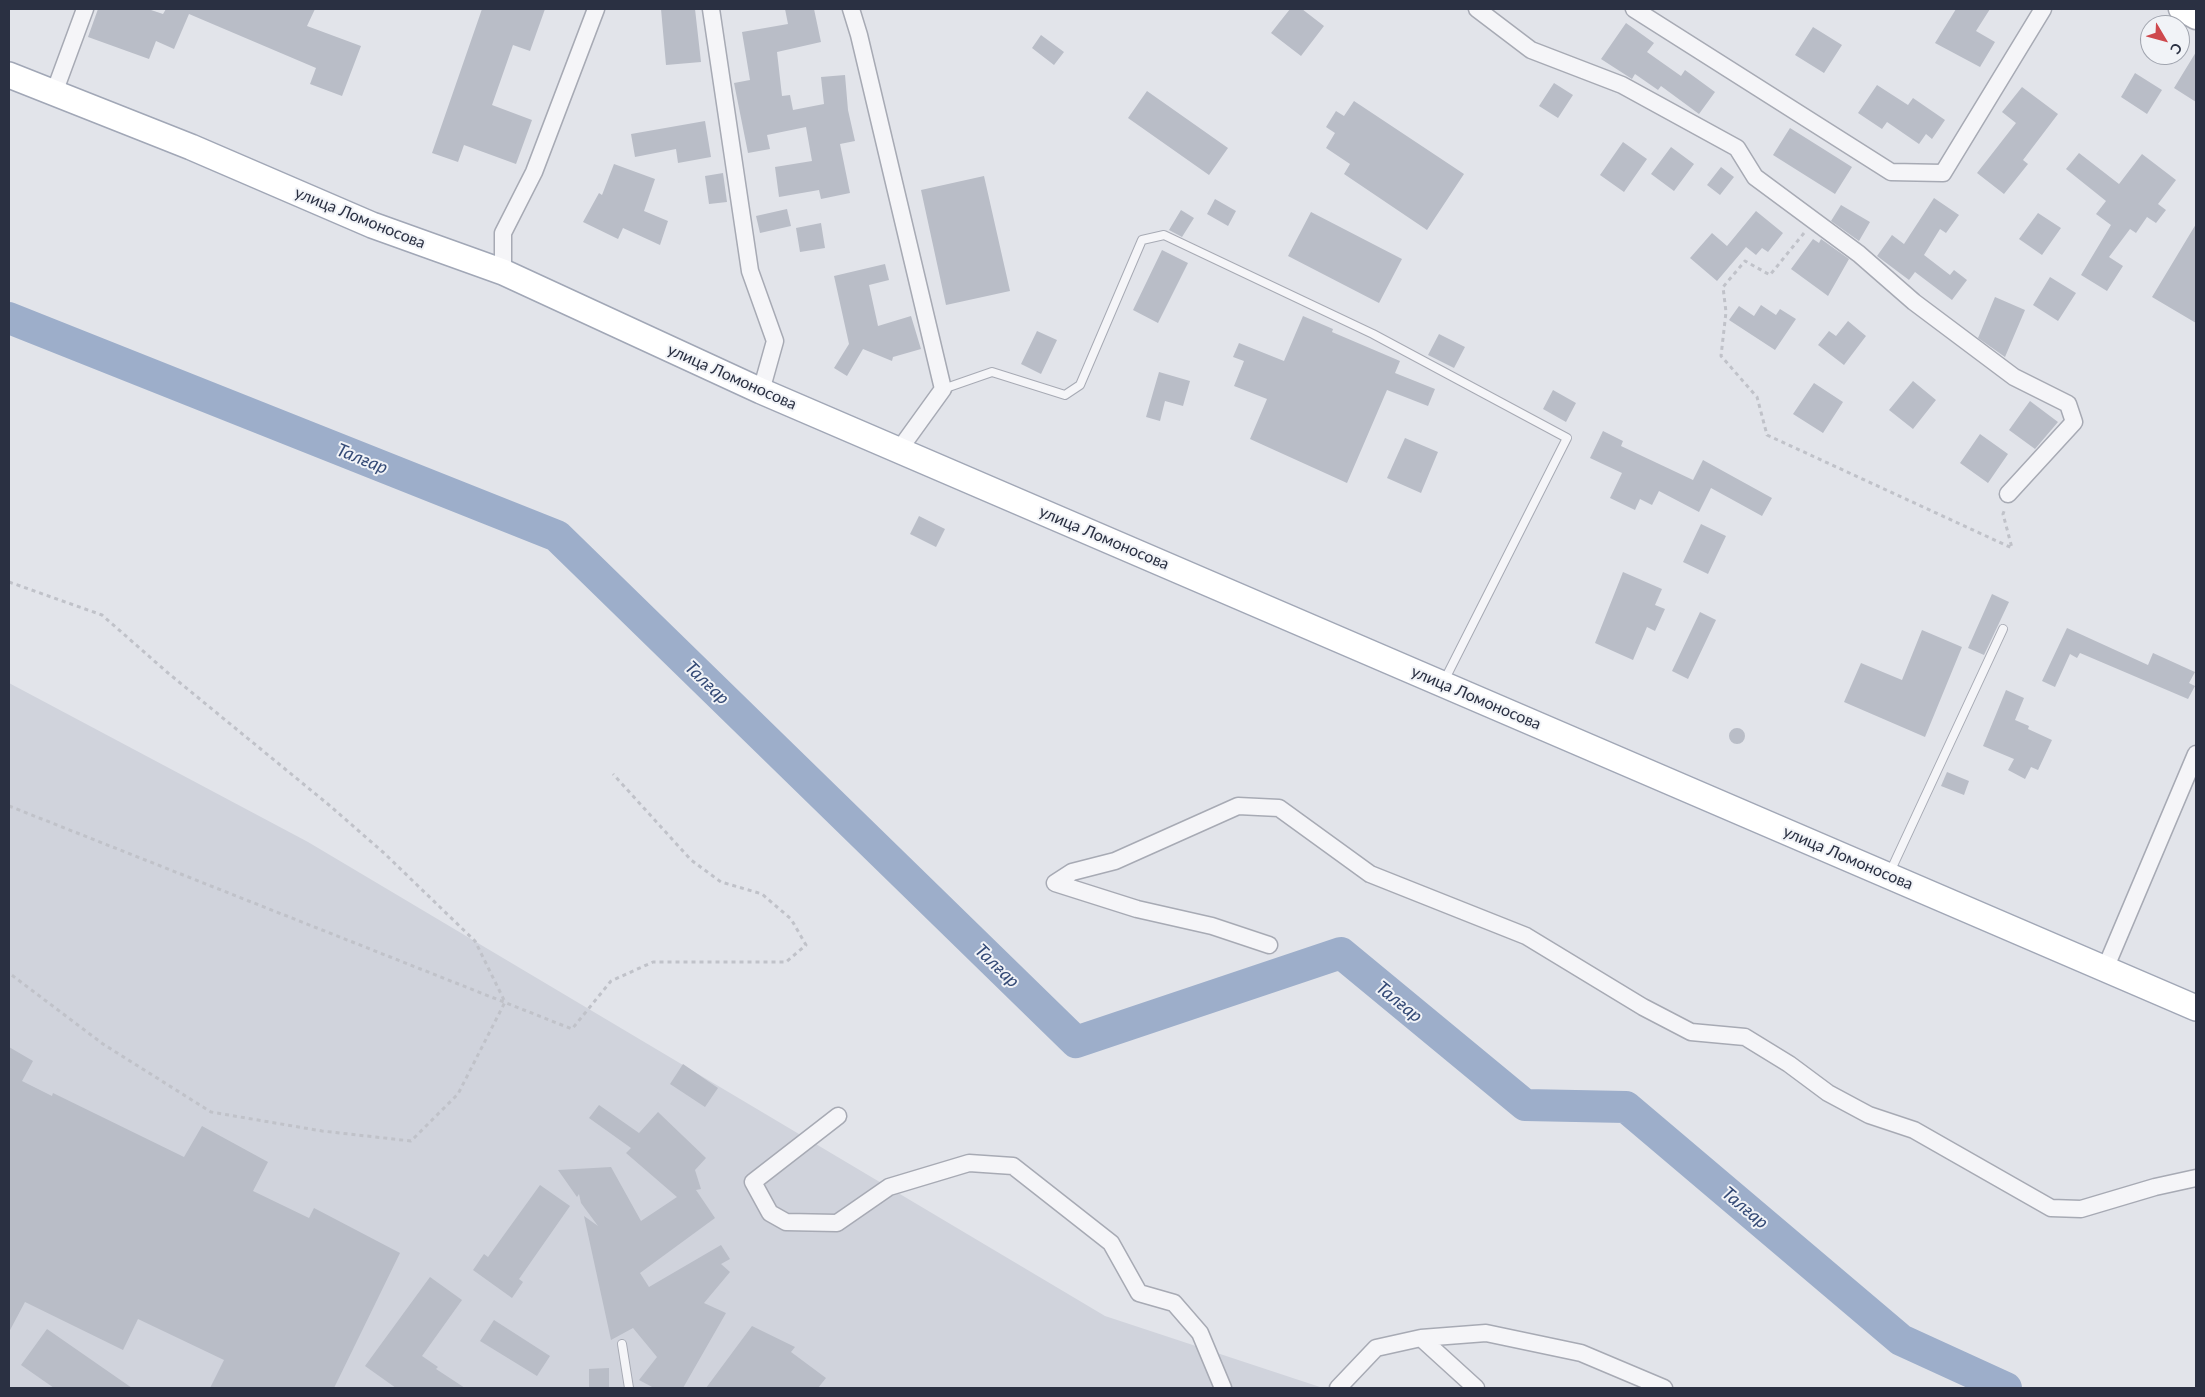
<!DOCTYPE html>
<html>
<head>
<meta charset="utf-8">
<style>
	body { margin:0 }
	#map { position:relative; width:2205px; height:1397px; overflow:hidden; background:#e2e4ea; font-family:Lato,sans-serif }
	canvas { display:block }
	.frame { position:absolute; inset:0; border:10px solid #2a3042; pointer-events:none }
	.north { position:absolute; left:2140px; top:15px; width:50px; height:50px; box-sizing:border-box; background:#f1f3f7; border:1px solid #a1a5af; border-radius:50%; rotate:127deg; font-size:14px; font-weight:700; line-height:20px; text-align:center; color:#2a3042 }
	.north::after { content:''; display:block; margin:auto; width:18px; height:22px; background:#ce484d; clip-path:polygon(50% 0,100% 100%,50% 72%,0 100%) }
</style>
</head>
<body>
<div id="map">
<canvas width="2205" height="1397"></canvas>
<div class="frame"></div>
<div class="north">С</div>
</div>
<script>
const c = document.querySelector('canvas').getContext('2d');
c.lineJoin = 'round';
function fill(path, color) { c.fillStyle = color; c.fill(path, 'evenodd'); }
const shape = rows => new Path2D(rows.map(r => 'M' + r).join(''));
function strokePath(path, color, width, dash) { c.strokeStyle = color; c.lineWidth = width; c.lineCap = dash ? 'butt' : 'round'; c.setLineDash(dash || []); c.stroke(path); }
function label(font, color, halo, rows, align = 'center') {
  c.font = font + ' Lato,sans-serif'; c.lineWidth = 4; c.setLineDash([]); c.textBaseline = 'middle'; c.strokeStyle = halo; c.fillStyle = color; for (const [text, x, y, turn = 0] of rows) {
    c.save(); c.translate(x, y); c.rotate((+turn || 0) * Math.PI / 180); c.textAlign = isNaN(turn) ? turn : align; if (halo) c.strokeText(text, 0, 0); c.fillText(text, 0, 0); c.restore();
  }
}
fill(shape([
	[9,683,308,842,1105,1316,1323,1388,9,1388]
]), '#d0d3dc');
strokePath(shape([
	[9,318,557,536,1076,1042,1341,953,1525,1105,1626,1107,1901,1340,2006,1388]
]), '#9daeca', 32);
fill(shape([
	[98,9,148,9,163,14,166,9,315,9,307,26,361,46,342,96,310,84,316,68,189,14,174,49,156,41,149,59,88,37],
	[482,9,545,9,530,51,513,45,492,105,532,120,516,164,464,145,458,162,432,153],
	[661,9,695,9,701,62,666,65],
	[785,9,814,9,821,42,777,52,782,96,790,95,793,110,824,104,821,77,845,75,848,110,855,141,840,144,850,193,821,199,819,190,779,197,775,167,812,161,806,127,767,135,770,149,748,153,734,83,750,80,742,32,788,24],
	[1290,9,1302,9,1324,26,1301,56,1271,33],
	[1956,9,1990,9,1976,31,1995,42,1980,67,1935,43],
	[1626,23,1654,43,1647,52,1681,76,1685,70,1715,92,1699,114,1661,86,1658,90,1635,74,1632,79,1601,59],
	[1813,27,1842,45,1824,73,1795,55],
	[1041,35,1064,52,1054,65,1032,48],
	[2196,52,2196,102,2174,88],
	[2135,73,2162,90,2147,114,2121,97],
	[1554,83,1573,95,1558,118,1539,106],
	[1877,85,1908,105,1913,98,1945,120,1932,139,1926,134,1919,144,1887,122,1882,129,1858,113],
	[2022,87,2058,114,2023,160,2028,164,2004,194,1977,173,2016,123,2002,112],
	[1147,91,1228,148,1209,175,1128,118],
	[1354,101,1464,174,1427,230,1344,174,1350,164,1326,148,1335,133,1326,127,1336,111,1344,116],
	[705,121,711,157,678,163,676,149,635,157,631,134],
	[1790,128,1852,167,1835,194,1773,155],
	[1623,142,1647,159,1624,192,1600,175],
	[1671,147,1694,164,1674,191,1651,174],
	[2079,153,2119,184,2142,154,2176,180,2158,204,2166,210,2156,223,2147,217,2136,233,2130,229,2109,257,2123,266,2107,291,2081,275,2111,225,2096,214,2106,201,2066,169],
	[614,164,655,179,644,211,668,221,660,245,623,228,618,239,583,222,599,193,602,195],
	[1721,167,1734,177,1720,195,1707,185],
	[723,173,727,202,709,204,705,176],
	[984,176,1010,291,946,305,921,190],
	[1934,198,1959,215,1946,233,1940,229,1924,255,1950,275,1954,270,1967,280,1952,300,1915,272,1909,280,1877,256,1892,235,1904,244],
	[1215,199,1236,211,1228,226,1207,214],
	[1841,205,1870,222,1859,241,1831,221],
	[787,209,791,226,760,233,756,216],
	[1181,210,1194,218,1182,237,1169,230],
	[1756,211,1783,233,1768,252,1762,248,1756,255,1746,247,1717,281,1690,258,1712,233,1727,246],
	[1311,212,1402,259,1379,303,1288,256],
	[2038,213,2061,228,2042,255,2019,239],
	[821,223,825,248,800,252,796,228],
	[2196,224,2196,323,2152,297],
	[1813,239,1819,243,1821,239,1849,259,1828,296,1791,269],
	[1162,250,1188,263,1158,323,1133,310],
	[885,264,889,280,869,285,878,326,911,316,921,349,893,357,892,361,863,349,847,376,834,368,849,344,834,276],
	[2050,277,2076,293,2058,321,2033,305],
	[1995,297,2025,310,2005,357,1978,338],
	[1761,305,1776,315,1780,309,1796,319,1775,350,1729,320,1739,306,1754,316],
	[1303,316,1333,329,1332,332,1400,361,1395,373,1435,389,1428,406,1387,390,1347,483,1250,439,1267,399,1234,386,1244,361,1233,357,1239,343,1284,361],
	[1848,321,1866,336,1844,365,1818,345,1829,331,1836,336],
	[1037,331,1057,340,1041,374,1021,364],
	[1439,334,1465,347,1454,368,1428,355],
	[1159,372,1190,381,1183,406,1165,401,1160,421,1146,417],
	[1913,381,1936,400,1913,429,1889,410],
	[1814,383,1843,402,1823,433,1793,414],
	[1553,390,1576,403,1566,422,1543,409],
	[2030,401,2058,422,2035,449,2009,430],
	[1603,431,1623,441,1621,446,1693,480,1703,460,1772,498,1762,516,1711,488,1699,512,1659,491,1652,505,1640,499,1635,510,1610,498,1622,473,1590,458],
	[1980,434,2008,454,1988,483,1960,463],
	[1405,438,1438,452,1421,493,1387,478],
	[919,516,945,529,936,547,910,534],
	[1701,524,1726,536,1708,574,1683,562],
	[1623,572,1662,589,1655,605,1665,609,1655,631,1647,627,1633,660,1595,643],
	[1992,594,2009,602,1984,655,1968,648],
	[1700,612,1716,620,1688,679,1672,671],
	[2067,628,2148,665,2153,653,2195,672,2189,683,2195,686,2188,699,2080,653,2077,658,2070,654,2055,687,2042,681],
	[1922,630,1962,647,1925,737,1844,702,1861,663,1902,680],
	[2006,690,2024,698,2015,720,2029,726,2028,729,2052,740,2038,770,2031,767,2025,779,2008,770,2014,759,1983,746],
	'1729 736a8 8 0 1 1 16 0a8 8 0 1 1-16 0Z',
	[1947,772,1969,781,1964,795,1941,786],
	[9,1047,33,1061,22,1081,52,1096,53,1093,184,1157,202,1126,268,1162,253,1191,309,1218,314,1208,400,1253,334,1388,210,1388,224,1360,138,1319,123,1350,25,1302,9,1332],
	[683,1064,718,1088,705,1107,670,1084],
	[599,1105,639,1133,658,1112,706,1158,695,1170,701,1189,696,1190,715,1218,640,1273,649,1287,721,1245,730,1259,721,1264,730,1272,704,1303,726,1313,683,1388,654,1388,639,1380,657,1357,633,1328,611,1340,584,1216,598,1226,581,1203,579,1194,577,1197,558,1170,611,1167,641,1221,677,1197,626,1153,631,1148,589,1118],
	[540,1185,570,1206,519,1279,523,1282,512,1298,473,1270,484,1254,488,1257],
	[430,1277,462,1300,422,1356,438,1367,436,1369,465,1388,396,1388,365,1366],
	[494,1320,550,1356,537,1376,480,1341],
	[752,1326,795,1347,791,1352,826,1378,818,1388,706,1388],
	[47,1329,132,1388,54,1388,21,1365],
	[609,1368,609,1388,589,1388,589,1369]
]), '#b9bdc7');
const lane = shape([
	[943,389,992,372,1065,395,1080,385,1142,240,1164,235,1373,334,1567,438,1444,681],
	[1890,872,2003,629],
	[622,1344,629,1388]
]);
const street = shape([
	[711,9,750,271,775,341,761,391],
	[851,9,859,35,943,389,899,450],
	[1477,9,1531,50,1622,85,1737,148,1755,177,1859,254,1914,302,2014,377,2068,404,2074,422,2008,494],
	[1634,9,1891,172,1943,173,2043,9],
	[54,93,85,9],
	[503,272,503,233,534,172,596,9],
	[1269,945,1212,926,1137,909,1055,883,1072,872,1115,861,1238,806,1279,808,1370,874,1526,936,1643,1007,1691,1032,1745,1037,1789,1064,1828,1093,1869,1115,1914,1130,2051,1208,2081,1209,2155,1187,2196,1178],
	[2105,969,2196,754],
	[838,1116,753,1182,770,1213,786,1222,837,1223,889,1187,969,1163,1013,1166,1111,1243,1139,1293,1174,1303,1200,1333,1223,1388],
	[1338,1388,1376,1348,1421,1338],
	[1476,1388,1421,1338,1486,1333,1581,1353,1664,1388]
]);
const secondary = shape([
	[2180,9,2196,18]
]);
const primary = shape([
	[9,75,191,147,372,225,503,272,761,391,2196,1008]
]);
strokePath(lane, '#a7aab4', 10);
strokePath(street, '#a7aab4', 19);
strokePath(secondary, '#a7aab4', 25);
strokePath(primary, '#a1a7b6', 28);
strokePath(shape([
	[1804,233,1770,275,1745,261,1723,287,1726,312,1721,356,1757,397,1767,435,2012,548,2003,514,2005,509],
	[9,582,102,615,168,673,329,805,384,853,475,941,505,1002,458,1094,411,1141,322,1131,211,1112,103,1044,9,973],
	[9,806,572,1029,611,981,653,962,786,962,806,945,791,919,762,894,721,882,691,860,613,774]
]), '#c0c2c9', 3, [4, 4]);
strokePath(lane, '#f5f5f8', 8);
strokePath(street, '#f5f5f8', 16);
strokePath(secondary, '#fff', 22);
strokePath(primary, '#fff', 25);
label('16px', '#2a3042', '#f1f3f7', [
	["улица Ломоносова",360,218,22],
	["улица Ломоносова",732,377,24],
	["улица Ломоносова",1104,538,23],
	["улица Ломоносова",1476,698,23],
	["улица Ломоносова",1848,858,23]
]);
label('italic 18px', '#344a76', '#f1f3f7', [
	["Талғар",362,459,22],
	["Талғар",707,683,44],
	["Талғар",997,966,44],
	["Талғар",1399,1002,39],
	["Талғар",1745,1208,40]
]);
</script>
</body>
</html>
